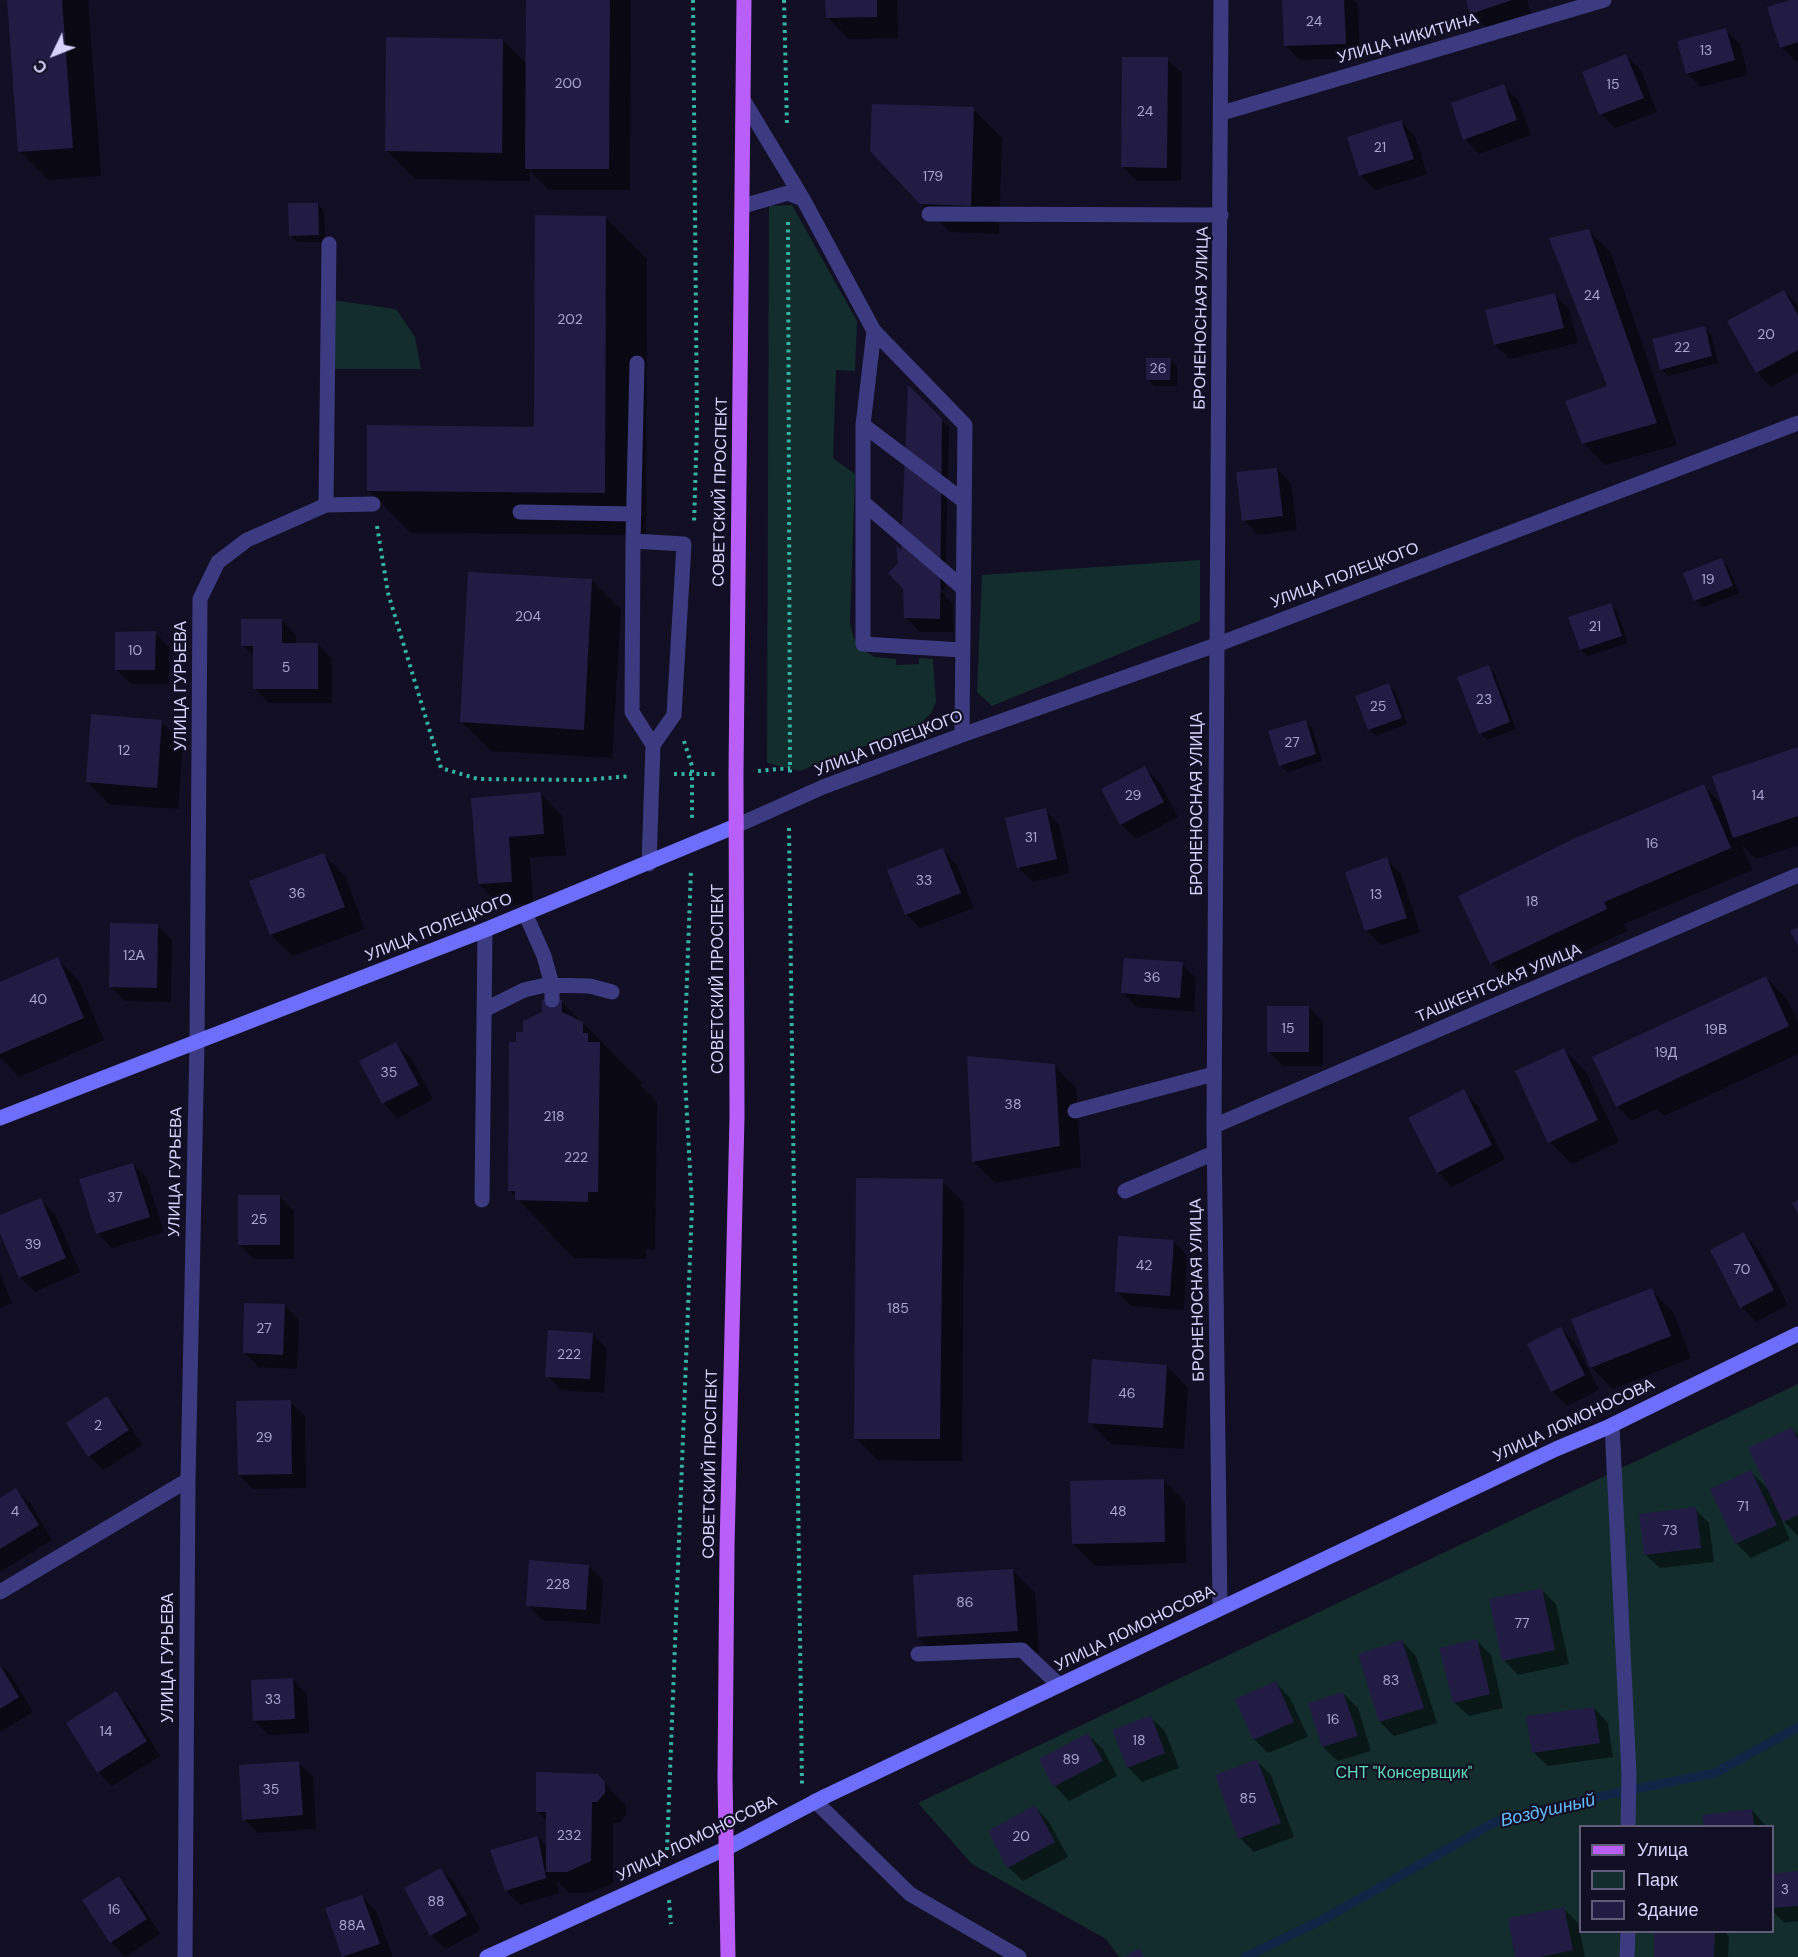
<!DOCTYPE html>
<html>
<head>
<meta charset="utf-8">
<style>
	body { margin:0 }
	#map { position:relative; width:1798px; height:1957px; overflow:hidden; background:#120f24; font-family:"DM Sans",sans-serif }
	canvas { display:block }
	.legend { position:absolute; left:1579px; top:1825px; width:195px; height:108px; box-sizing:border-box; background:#120f24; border:2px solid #605d7b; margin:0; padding:8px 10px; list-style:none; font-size:18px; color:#d6d3fe }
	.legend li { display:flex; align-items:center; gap:12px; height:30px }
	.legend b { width:30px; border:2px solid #605d7b }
	.north { position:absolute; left:24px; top:24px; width:60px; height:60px; -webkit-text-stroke:4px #120f24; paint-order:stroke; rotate:227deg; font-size:16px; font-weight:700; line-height:24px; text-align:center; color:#d6d3fe }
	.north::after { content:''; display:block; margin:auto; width:21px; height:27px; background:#d6d3fe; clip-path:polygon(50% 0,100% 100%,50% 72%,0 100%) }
</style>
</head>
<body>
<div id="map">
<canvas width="1798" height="1957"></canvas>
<ul class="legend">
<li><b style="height:8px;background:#ba5efa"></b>Улица</li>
<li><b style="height:16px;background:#122d2c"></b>Парк</li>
<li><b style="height:16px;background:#221c44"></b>Здание</li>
</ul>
<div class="north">С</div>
</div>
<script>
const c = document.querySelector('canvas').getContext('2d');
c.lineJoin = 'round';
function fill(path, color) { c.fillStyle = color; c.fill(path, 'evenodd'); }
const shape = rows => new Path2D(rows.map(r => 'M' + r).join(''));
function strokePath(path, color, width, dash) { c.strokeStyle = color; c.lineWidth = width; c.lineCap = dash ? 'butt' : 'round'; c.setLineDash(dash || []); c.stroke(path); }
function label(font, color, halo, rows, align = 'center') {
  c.font = font + ' "DM Sans",sans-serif'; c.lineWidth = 4.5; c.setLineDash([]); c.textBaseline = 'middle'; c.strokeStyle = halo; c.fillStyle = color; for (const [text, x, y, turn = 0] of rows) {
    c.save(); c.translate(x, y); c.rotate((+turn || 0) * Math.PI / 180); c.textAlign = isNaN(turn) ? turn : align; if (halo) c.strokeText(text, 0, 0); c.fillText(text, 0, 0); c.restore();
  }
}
fill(shape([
	[792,205,857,321,855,371,836,370,833,458,855,474,850,624,854,638,863,650,875,657,896,659,896,665,919,664,919,658,933,659,936,702,931,713,919,725,800,771,767,763,769,206],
	[332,300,396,309,415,337,421,369,334,369],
	[1200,560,1200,621,992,706,977,692,982,575],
	[1798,1384,1798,1957,1119,1957,1106,1939,972,1864,918,1803],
	[1580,1826,1772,1826,1772,1932,1580,1932]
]), '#122d2c');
fill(shape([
	[8,0,88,0,101,176,49,180,20,151],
	[527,0,631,0,630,190,549,190,530,171,530,181,415,179,386,150,503,40,527,64],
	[827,0,897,0,898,38,849,39,827,17],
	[1283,0,1353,0,1358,5,1360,58,1300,60,1285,45],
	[1467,0,1527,0,1531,13,1486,28,1472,13],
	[1796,0,1798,61,1796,61,1781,47],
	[1725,30,1740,44,1748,75,1701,87,1687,73],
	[1626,56,1641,70,1657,112,1615,128,1601,114],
	[1167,59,1182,73,1181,181,1137,181,1123,166],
	[1503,86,1518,100,1531,135,1479,154,1465,139],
	[973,109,1002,138,999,234,950,232,921,203],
	[1401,122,1415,136,1427,174,1375,190,1361,175],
	[318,204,324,211,325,242,298,242,291,236],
	[605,217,647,259,646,535,411,533,369,491,536,428],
	[1589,231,1611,253,1677,445,1605,465,1583,443,1609,387],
	[1784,291,1798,306,1798,372,1771,387,1757,372],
	[1555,295,1569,309,1578,343,1510,359,1495,345],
	[1704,328,1711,334,1718,363,1668,376,1662,369],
	[1170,359,1177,366,1177,386,1154,386,1147,379],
	[909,389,949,427,945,592,903,549],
	[1277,469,1291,484,1297,530,1258,535,1244,520],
	[898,549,943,594,945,592,945,596,953,604,954,632,920,632,905,617,904,588],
	[1721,560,1728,566,1739,593,1703,607,1696,600,1685,574],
	[592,581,621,610,612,758,491,751,462,722],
	[1610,604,1617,611,1628,643,1588,656,1581,650,1570,618],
	[282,620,296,635,296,644,318,644,332,659,332,703,269,703,255,688,255,657,243,645],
	[155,633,169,647,169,684,131,684,117,670],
	[1488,667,1495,674,1516,729,1487,740,1480,733],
	[1388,685,1395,692,1407,724,1376,736,1369,729],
	[161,722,183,743,178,809,109,804,88,782],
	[1305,722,1312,728,1322,761,1287,772,1280,765],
	[1798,749,1798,845,1756,859,1741,844,1752,870,1624,924,1627,931,1514,985,1492,963,1460,896,1703,786,1724,806],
	[1145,768,1160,783,1178,817,1136,839,1121,824],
	[541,794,562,816,566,855,530,858,533,903,501,906,479,884,472,799],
	[1045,810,1059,825,1070,873,1033,882,1018,867],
	[943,850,957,865,974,908,920,928,906,914],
	[323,854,345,876,365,929,293,956,271,935],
	[1386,859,1401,874,1420,932,1381,945,1366,930],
	[157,926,172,940,171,1002,125,1001,111,986],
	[57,959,79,981,104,1040,19,1077,0,1057,0,984],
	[1182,964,1196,978,1194,1012,1137,1007,1123,993],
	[1766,977,1787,999,1798,1022,1798,1054,1664,1116,1656,1109,1631,1121,1617,1106],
	[562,1002,641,1082,641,1086,657,1102,655,1250,646,1249,646,1259,574,1258,509,1190,517,1044,543,1013],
	[1309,1007,1323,1022,1323,1066,1283,1066,1268,1051],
	[396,1044,411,1058,433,1099,398,1118,383,1103,361,1062],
	[1564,1050,1586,1072,1619,1142,1572,1164,1550,1142,1517,1072],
	[1055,1066,1076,1088,1081,1167,995,1183,973,1161],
	[1463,1091,1478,1106,1505,1159,1452,1187,1438,1172],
	[133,1164,147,1179,164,1232,112,1248,97,1233],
	[942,1181,964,1203,962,1461,878,1460,856,1438],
	[279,1196,294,1211,294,1259,254,1259,239,1245],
	[40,1200,55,1214,80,1272,35,1292,20,1277,0,1229,0,1217],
	[1744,1234,1758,1249,1788,1305,1756,1322,1742,1307],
	[1173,1241,1187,1256,1184,1310,1131,1306,1116,1291],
	[0,1273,12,1303,0,1308],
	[1651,1290,1673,1312,1691,1358,1613,1389,1591,1367],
	[285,1306,299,1320,297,1369,259,1367,244,1353],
	[1561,1329,1575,1343,1599,1390,1567,1406,1552,1391,1529,1345],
	[593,1334,607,1349,604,1393,561,1390,547,1376],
	[1167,1366,1188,1388,1184,1449,1111,1444,1089,1422],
	[107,1398,121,1412,142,1445,104,1470,89,1456],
	[290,1402,305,1416,306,1488,254,1489,239,1475],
	[1792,1429,1798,1435,1798,1536,1781,1518,1790,1540,1751,1558,1736,1543,1751,1472,1768,1489],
	[1163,1480,1185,1502,1186,1563,1095,1566,1073,1544],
	[16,1490,31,1504,52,1540,0,1572,0,1500],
	[1695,1509,1709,1523,1714,1562,1660,1568,1645,1554],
	[589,1566,603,1581,600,1624,542,1620,528,1605],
	[1013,1571,1035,1593,1039,1653,940,1658,918,1637],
	[1541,1589,1556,1604,1569,1664,1518,1675,1504,1660],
	[1402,1641,1416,1656,1437,1723,1394,1736,1380,1722],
	[1477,1641,1491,1655,1503,1708,1469,1716,1454,1702],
	[0,1665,10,1674,33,1712,0,1732],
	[292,1679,307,1694,309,1733,269,1735,255,1721],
	[1276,1683,1290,1698,1308,1737,1268,1753,1254,1739],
	[115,1693,130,1708,160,1756,112,1786,98,1772],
	[1343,1693,1358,1708,1371,1751,1338,1761,1323,1747,1309,1704],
	[1594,1708,1608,1723,1613,1757,1548,1766,1533,1752],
	[1150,1717,1165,1731,1179,1768,1142,1782,1128,1767],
	[1088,1735,1103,1749,1117,1776,1069,1801,1055,1786,1041,1760],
	[1257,1761,1271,1775,1294,1837,1254,1852,1240,1838],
	[298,1763,313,1777,316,1829,258,1833,244,1819],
	[597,1775,626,1806,626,1815,619,1823,613,1823,613,1883,589,1893,569,1893,557,1881,559,1893,520,1905,506,1890,538,1837,547,1847,547,1821,537,1811],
	[1035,1807,1049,1822,1068,1857,1023,1881,1008,1867],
	[1752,1810,1766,1826,1705,1826,1704,1816],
	[441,1869,455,1884,481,1930,446,1949,431,1935],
	[1798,1872,1798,1921,1785,1923,1772,1911,1772,1875],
	[119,1878,133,1892,160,1934,125,1957,111,1942,84,1901],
	[361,1896,376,1911,393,1957,344,1957,326,1909],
	[1563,1908,1578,1923,1585,1957,1517,1957],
	[1656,1932,1724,1932,1729,1936,1728,1957,1655,1957]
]), '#0007');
strokePath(shape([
	[1245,1957,1324,1919,1495,1822,1615,1793,1715,1773,1798,1727]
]), '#0f2647', 9);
fill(shape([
	[7,0,62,0,73,148,18,152],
	[526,0,610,0,609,169,525,169],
	[825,0,877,0,877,17,826,18],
	[1282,0,1344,0,1346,44,1284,46],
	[1466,0,1512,0,1470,14],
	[1791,0,1798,0,1798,42,1780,48,1767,7],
	[1726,28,1735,60,1686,74,1677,41],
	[386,37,503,39,502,153,385,151],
	[1626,54,1644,98,1599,115,1582,72],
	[1122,57,1168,57,1167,168,1121,167],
	[1504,84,1517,120,1463,140,1451,103],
	[872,104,974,107,971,206,920,204,870,151],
	[1401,120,1414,159,1359,176,1347,137],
	[288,203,318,203,319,235,289,236],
	[535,215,606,216,605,493,367,491,367,425,534,427],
	[1589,229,1657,423,1582,444,1565,401,1607,386,1549,238],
	[1784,290,1798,315,1798,350,1756,373,1727,321],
	[1555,293,1564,328,1494,345,1485,310],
	[1705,326,1712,356,1660,370,1652,339],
	[1146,358,1171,358,1170,380,1146,380],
	[908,385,942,419,940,619,904,618,903,589,888,573,898,563,896,545,901,550],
	[1277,468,1283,516,1242,521,1236,472],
	[1722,558,1733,586,1694,601,1683,573],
	[468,572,592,579,584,730,460,722],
	[1611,603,1622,636,1580,650,1568,617],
	[241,619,282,619,282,643,318,643,318,689,253,689,253,646,241,646],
	[156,631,155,670,115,670,115,632],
	[1489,665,1510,722,1479,734,1457,677],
	[1389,683,1402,718,1368,730,1355,696],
	[91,714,162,720,157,788,86,782],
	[1306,720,1316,754,1279,766,1268,731],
	[1798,747,1798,816,1733,838,1712,776],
	[1145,766,1164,802,1120,825,1101,789],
	[1704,784,1731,848,1604,902,1607,909,1490,964,1458,896,1573,839],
	[541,792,544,834,509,837,512,882,478,884,471,798],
	[1046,808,1057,859,1017,868,1005,818],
	[943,848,961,893,905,915,887,870],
	[324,853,345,907,270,935,249,881],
	[1387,857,1407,918,1365,931,1345,872],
	[110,923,158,924,157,988,109,987],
	[1798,927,1798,946,1790,931],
	[58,957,84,1018,0,1054,0,982],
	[1124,958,1183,962,1180,998,1121,993],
	[1766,976,1789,1026,1616,1107,1592,1057],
	[542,1000,562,1000,562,1012,583,1022,583,1033,588,1033,588,1042,600,1042,598,1192,588,1192,588,1202,515,1200,515,1191,508,1191,509,1042,516,1042,516,1032,523,1032,523,1021,542,1012],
	[1267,1006,1309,1006,1309,1052,1267,1052],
	[396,1042,419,1085,382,1104,359,1061],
	[1564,1048,1598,1120,1548,1143,1515,1071],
	[967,1056,1055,1064,1060,1146,972,1162],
	[1464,1089,1492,1145,1437,1173,1408,1118],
	[133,1163,150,1217,96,1234,79,1179],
	[856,1178,943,1179,940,1439,854,1439],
	[238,1195,280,1195,280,1245,238,1245],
	[41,1198,66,1258,19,1278,0,1233,0,1215],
	[1798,1200,1798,1214,1792,1203],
	[1744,1232,1774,1290,1740,1308,1710,1250],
	[1118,1236,1174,1240,1170,1296,1115,1292],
	[1652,1288,1671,1336,1590,1368,1571,1319],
	[244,1303,285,1304,283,1355,243,1353],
	[1561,1327,1585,1375,1551,1392,1527,1344],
	[548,1330,593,1333,590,1379,545,1377],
	[1092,1359,1167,1365,1163,1428,1088,1423],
	[107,1396,129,1430,88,1457,66,1423],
	[291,1400,292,1474,238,1475,236,1401],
	[1792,1427,1798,1440,1798,1515,1783,1522,1748,1448],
	[1751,1470,1777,1525,1735,1544,1710,1489],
	[1164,1479,1165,1542,1072,1544,1070,1481],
	[16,1488,39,1525,0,1549,0,1498],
	[1696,1507,1701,1548,1644,1555,1639,1514],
	[529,1560,589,1565,586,1610,526,1606],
	[1013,1569,1018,1631,917,1637,913,1575],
	[1542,1588,1555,1650,1502,1661,1489,1599],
	[1477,1639,1490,1694,1453,1703,1439,1648],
	[1402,1640,1424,1708,1379,1722,1358,1654],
	[0,1665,19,1697,0,1709],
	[293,1678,295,1719,253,1721,251,1680],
	[1276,1681,1294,1722,1253,1740,1235,1699],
	[116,1691,147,1741,97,1773,66,1723],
	[1343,1692,1358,1736,1322,1747,1308,1703],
	[1594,1707,1600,1743,1532,1753,1526,1716],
	[1151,1715,1165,1753,1127,1768,1112,1730],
	[1088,1733,1103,1761,1053,1787,1039,1759],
	[1257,1759,1281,1823,1238,1839,1215,1775],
	[299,1761,303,1815,242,1820,239,1765],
	[536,1772,598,1774,605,1782,605,1793,597,1802,592,1802,591,1861,567,1872,546,1872,546,1812,536,1812],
	[1035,1805,1055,1842,1007,1868,988,1831],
	[1752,1809,1754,1826,1704,1826,1702,1815],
	[538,1836,546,1878,505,1891,490,1850],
	[441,1868,467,1915,430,1936,404,1888],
	[1798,1871,1798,1906,1772,1908,1772,1874],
	[119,1876,147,1919,110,1943,82,1900],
	[362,1895,380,1944,342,1957,325,1908],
	[1564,1907,1573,1950,1540,1957,1515,1957,1508,1918],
	[1654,1932,1715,1932,1714,1957,1654,1957],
	[1139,1948,1144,1957,1124,1957]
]), '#221c44');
strokePath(shape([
	[693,0,697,424,694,524],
	[784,0,787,125],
	[788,222,790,776],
	[377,526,388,593,441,768,478,779,585,780,631,776],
	[684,741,692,766,692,819],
	[758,771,790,768],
	[674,774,715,774],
	[789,828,802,1784],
	[667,1850,692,1206,684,1061,691,869],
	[669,1900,671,1924]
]), '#33b2a6', 4, [3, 4.5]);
strokePath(shape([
	[744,101,803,199,874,331,965,425,962,735],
	[743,206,788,193,803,199],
	[929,214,1221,215],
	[874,331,863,425,863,644,962,650],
	[863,425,964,501],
	[865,504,963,588],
	[326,505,329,244],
	[520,512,634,514],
	[633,541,637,363],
	[649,864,653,745,674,715,684,544,633,541,632,712,653,745],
	[525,913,544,956,552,985,552,1000],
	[484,1010,524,990,546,985,590,986,612,992],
	[1075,1111,1214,1074],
	[1125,1191,1214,1153],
	[482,1200,485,930],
	[1612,1425,1629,1774,1628,1826],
	[918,1654,1022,1650,1059,1685],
	[815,1801,910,1894,1019,1957],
	[1627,1957,1628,1932]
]), '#3c3b81', 15);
strokePath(shape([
	[1222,113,1604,0],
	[736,826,823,787,962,735,1216,645,1798,423],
	[1214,1126,1798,875],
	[0,1592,188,1480],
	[1220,1608,1214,1126,1221,0],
	[185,1957,188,1480,197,1043,200,599,218,562,247,540,326,505,373,504]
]), '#3c3b81', 15);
strokePath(shape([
	[0,1118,485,930,736,826],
	[487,1957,727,1848,826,1796,1556,1449,1606,1428,1798,1334]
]), '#6d6ffb', 15);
strokePath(shape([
	[728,1957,725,1777,727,1548,737,1117,736,774,744,0]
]), '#ba5efa', 15);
label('14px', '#a9a5d0', null, [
	["24",1314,22],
	["13",1706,51],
	["200",568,84],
	["15",1613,85],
	["24",1145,112],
	["21",1380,148],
	["179",933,177],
	["24",1592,296],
	["202",570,320],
	["20",1766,335],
	["22",1682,348],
	["26",1158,369],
	["19",1708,580],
	["204",528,617],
	["21",1595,627],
	["10",135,651],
	["5",286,668],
	["23",1484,700],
	["25",1378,707],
	["27",1292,743],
	["12",124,751],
	["29",1133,796],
	["14",1758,796],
	["31",1031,838],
	["16",1652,844],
	["33",924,881],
	["36",297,894],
	["13",1376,895],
	["18",1532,902],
	["12А",134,956],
	["36",1152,978],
	["40",38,1000],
	["15",1288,1029],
	["19В",1716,1030],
	["19Д",1666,1053],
	["35",389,1073],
	["38",1013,1105],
	["218",554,1117],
	["222",576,1158],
	["37",115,1198],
	["25",259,1220],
	["39",33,1245],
	["42",1144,1266],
	["70",1742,1270],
	["185",898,1309],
	["27",264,1329],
	["222",569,1355],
	["46",1127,1394],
	["2",98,1426],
	["29",264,1438],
	["71",1743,1507],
	["4",15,1512],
	["48",1118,1512],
	["73",1670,1531],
	["228",558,1585],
	["86",965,1603],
	["77",1522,1624],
	["83",1391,1681],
	["33",273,1700],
	["16",1333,1720],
	["14",106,1732],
	["18",1139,1741],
	["89",1071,1760],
	["35",271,1790],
	["85",1248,1799],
	["232",569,1836],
	["20",1021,1837],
	["3",1785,1890],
	["88",436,1902],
	["16",114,1910],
	["88А",352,1926]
]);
label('16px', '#d6d3fe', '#120f24', [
	["УЛИЦА НИКИТИНА",1408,39,-16],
	["БРОНЕНОСНАЯ УЛИЦА",1202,318,-89],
	["СОВЕТСКИЙ ПРОСПЕКТ",721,492,-89],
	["УЛИЦА ПОЛЕЦКОГО",1345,576,-21],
	["УЛИЦА ГУРЬЕВА",182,686,-90],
	["УЛИЦА ПОЛЕЦКОГО",889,744,-21],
	["БРОНЕНОСНАЯ УЛИЦА",1198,804,-90],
	["УЛИЦА ПОЛЕЦКОГО",439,928,-22],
	["СОВЕТСКИЙ ПРОСПЕКТ",719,979,-90],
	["ТАШКЕНТСКАЯ УЛИЦА",1499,984,-23],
	["УЛИЦА ГУРЬЕВА",176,1172,-89],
	["БРОНЕНОСНАЯ УЛИЦА",1198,1290,-91],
	["УЛИЦА ЛОМОНОСОВА",1574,1421,-25],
	["СОВЕТСКИЙ ПРОСПЕКТ",711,1464,-89],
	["УЛИЦА ЛОМОНОСОВА",1135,1629,-26],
	["УЛИЦА ГУРЬЕВА",169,1658,-90],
	["УЛИЦА ЛОМОНОСОВА",697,1839,-26]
]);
label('16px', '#61dcb9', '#120f24', [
	["СНТ \"Консервщик\"",1404,1774]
]);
label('italic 18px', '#64bafa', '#120f24', [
	["Воздушный",1548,1811,-13]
]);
</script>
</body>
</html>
